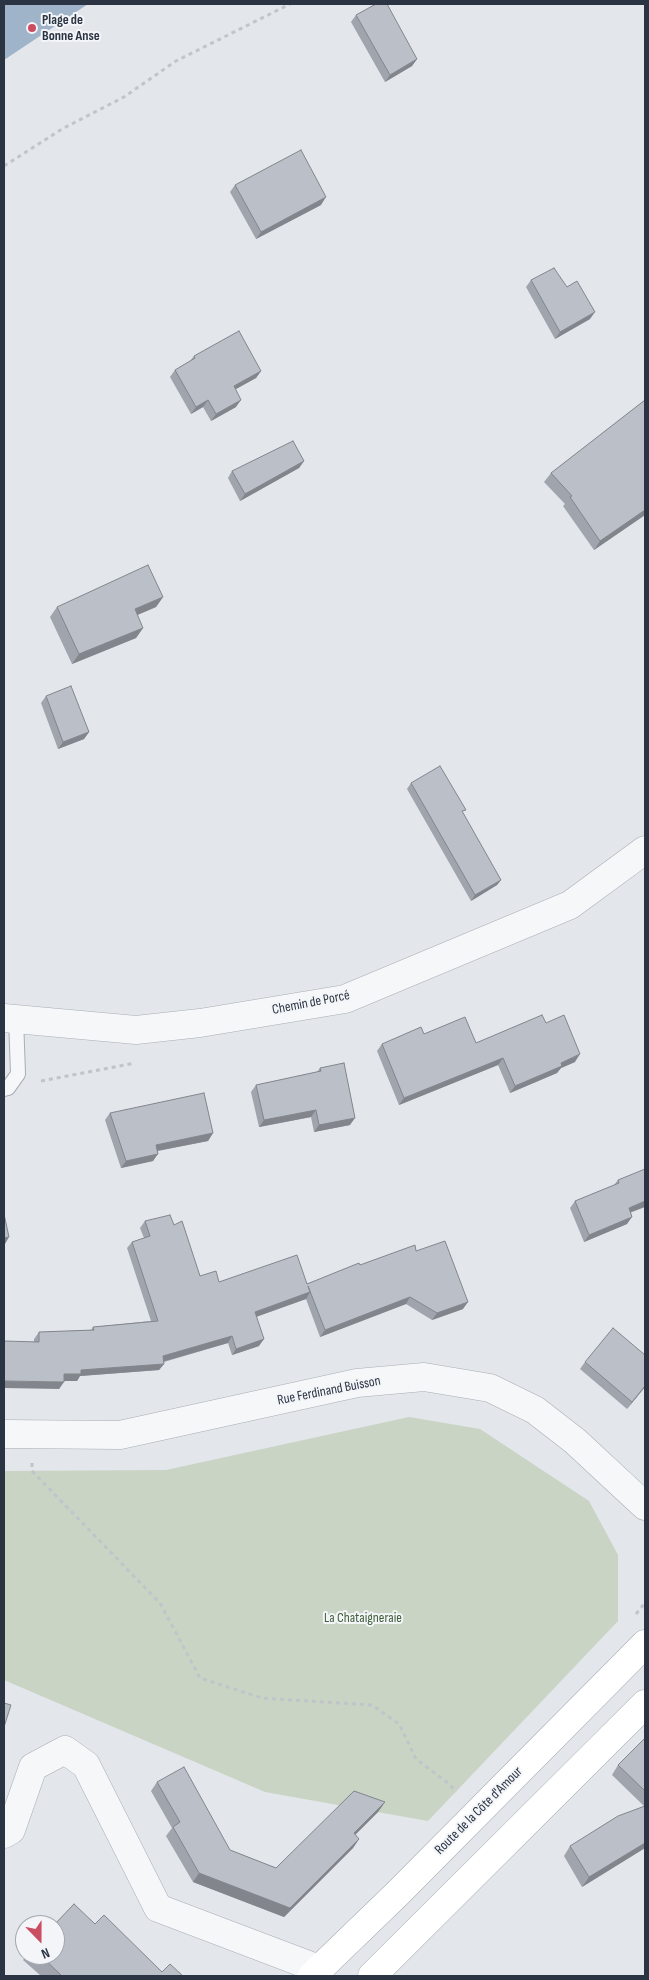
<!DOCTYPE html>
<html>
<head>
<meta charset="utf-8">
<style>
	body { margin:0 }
	#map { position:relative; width:649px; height:1980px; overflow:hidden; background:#e3e6eb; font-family:"Sofia Sans Condensed",sans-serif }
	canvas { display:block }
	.frame { position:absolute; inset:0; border:5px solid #2b3443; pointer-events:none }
	.north { position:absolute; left:15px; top:1915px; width:50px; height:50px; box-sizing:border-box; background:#f3f5f8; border:1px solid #a3a8b0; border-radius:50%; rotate:158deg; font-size:14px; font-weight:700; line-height:20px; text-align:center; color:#2b3443 }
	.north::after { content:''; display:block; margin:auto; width:18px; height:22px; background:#cb4d61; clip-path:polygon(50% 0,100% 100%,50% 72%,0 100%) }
</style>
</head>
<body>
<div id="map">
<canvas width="649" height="1980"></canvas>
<div class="frame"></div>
<div class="north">N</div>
</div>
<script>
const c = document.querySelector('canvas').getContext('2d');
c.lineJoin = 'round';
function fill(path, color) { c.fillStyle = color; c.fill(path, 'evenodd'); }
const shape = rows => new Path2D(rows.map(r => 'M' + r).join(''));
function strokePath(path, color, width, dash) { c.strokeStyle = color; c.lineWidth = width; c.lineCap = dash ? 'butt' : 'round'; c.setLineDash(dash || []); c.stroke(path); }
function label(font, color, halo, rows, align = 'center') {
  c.font = font + ' "Sofia Sans Condensed",sans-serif'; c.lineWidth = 4; c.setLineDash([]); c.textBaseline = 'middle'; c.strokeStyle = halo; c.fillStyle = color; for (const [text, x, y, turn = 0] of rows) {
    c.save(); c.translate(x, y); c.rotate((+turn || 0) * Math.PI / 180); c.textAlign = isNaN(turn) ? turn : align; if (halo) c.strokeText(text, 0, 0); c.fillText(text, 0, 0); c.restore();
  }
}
fill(shape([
	[409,1417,480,1429,589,1501,618,1555,618,1621,428,1821,265,1792,4,1680,4,1471,166,1470]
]), '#c9d4c4');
fill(shape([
	[4,4,88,4,4,60]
]), '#9fb4c9');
const service = shape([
	[4,1089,8,1088,18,1074,16,1018]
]);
const minor = shape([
	[4,1018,136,1030,200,1023,345,999,570,905,645,850],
	[4,1834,11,1830,33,1767,65,1750,86,1765,158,1908,319,1969]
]);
const tertiary = shape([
	[4,1434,120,1435,357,1383,424,1377,490,1388,535,1410,575,1441,645,1506]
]);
const secondary = shape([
	[312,1976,398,1893,645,1644],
	[372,1976,645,1704]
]);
strokePath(service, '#a8adb5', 16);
strokePath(minor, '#a8adb5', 29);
strokePath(tertiary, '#a8adb5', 29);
strokePath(secondary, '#a8adb5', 29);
strokePath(shape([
	[4,166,62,129,124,97,176,61,290,4],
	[41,1081,135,1063],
	[32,1463,32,1471,160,1603,200,1678,262,1698,372,1705,399,1724,416,1759,448,1783,456,1792],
	[636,1614,645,1603]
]), '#c1c4ca', 3, [4, 4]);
strokePath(service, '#f6f7f9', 14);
strokePath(minor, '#f6f7f9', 28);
strokePath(tertiary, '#f6f7f9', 28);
strokePath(secondary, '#fff', 28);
fill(shape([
	[356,15,417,59,412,66,385,82,351,22],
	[235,185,321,205,256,239,230,192],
	[531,280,567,287,590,319,555,339,526,287],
	[194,356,261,371,256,378,235,389,236,407,211,421,203,407,191,414,170,377,175,370,190,361],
	[645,400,645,515,594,550,563,506,565,504,544,482,551,473],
	[304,461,299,468,240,501,228,478,232,471],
	[163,597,156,607,137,615,143,628,136,638,72,664,50,617,57,607],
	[46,696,89,732,84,739,58,749,41,703],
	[411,783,501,880,497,885,471,901,407,789],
	[546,1023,575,1062,561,1068,557,1073,510,1093,498,1065,399,1105,377,1051,382,1044,424,1034,476,1043],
	[320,1068,350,1125,314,1132,311,1117,259,1127,251,1092,256,1085,317,1072],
	[110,1113,213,1133,208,1141,158,1151,153,1161,121,1168,105,1120],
	[618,1180,631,1212,627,1224,584,1242,570,1208,575,1201,614,1185],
	[145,1221,174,1225,200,1276,219,1282,307,1284,360,1265,416,1251,463,1309,432,1320,406,1304,320,1337,306,1299,256,1317,259,1346,232,1355,228,1343,164,1362,164,1364,159,1370,80,1376,77,1381,64,1381,59,1389,34,1342,34,1339,39,1332,91,1330,93,1327,151,1321,127,1248,132,1242,144,1238,140,1228],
	[585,1362,645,1387,627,1409,580,1369],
	[645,1738,645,1848,582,1887,564,1856,570,1846,644,1806,612,1775,618,1765],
	[157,1782,230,1850,276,1868,385,1802,378,1812,355,1835,359,1839,353,1848,284,1917,193,1882,166,1836,172,1828,151,1791],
	[95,1924,162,1972,183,1976,41,1976,23,1960,27,1955,55,1955]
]), '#a0a4ac');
fill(shape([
	[417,59,412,66,385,82,390,75],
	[326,197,321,205,256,239,261,232],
	[595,312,590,319,555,339,560,332],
	[261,371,256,378,229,393,234,386],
	[208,400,203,407,191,414,196,407],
	[241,400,236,407,211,421,216,414],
	[304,461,299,468,240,501,245,494],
	[645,510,645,515,594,550,600,541],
	[163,597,156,607,128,619,135,609],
	[143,628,136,638,72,664,79,654],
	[89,732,84,739,58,749,63,742],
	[501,880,497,885,471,901,475,895],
	[580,1054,575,1062,561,1068,557,1073,510,1093,515,1086],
	[503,1058,498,1065,399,1105,404,1098],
	[316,1110,311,1117,259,1127,264,1120],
	[355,1118,350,1125,314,1132,319,1125],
	[213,1133,208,1141,151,1152,156,1145],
	[158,1154,153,1161,121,1168,126,1161],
	[645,1201,645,1207,624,1215,629,1208],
	[632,1217,627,1224,584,1242,589,1235],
	[9,1237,5,1244,4,1244,4,1238],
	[310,1292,306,1299,250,1319,255,1312],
	[410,1297,406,1304,320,1337,325,1330],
	[468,1302,463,1309,432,1320,437,1313],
	[232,1336,228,1343,158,1363,163,1356],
	[264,1339,259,1346,232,1355,236,1349],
	[164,1364,159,1370,80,1376,77,1381,59,1381,64,1374,81,1370],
	[4,1381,64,1382,59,1389,4,1388],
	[645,1386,645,1387,627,1409,632,1402],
	[385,1802,378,1812,348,1842,354,1833],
	[359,1839,353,1848,284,1917,193,1882,199,1873,290,1908],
	[645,1843,645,1848,582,1887,589,1877]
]), '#82868c');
const building = shape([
	[376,4,387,4,417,59,390,75,356,15,376,4],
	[301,150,326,197,261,232,235,185,301,150],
	[554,268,567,287,577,281,595,312,560,332,531,280,554,268],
	[239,331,261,371,234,386,241,400,216,414,208,400,196,407,175,370,195,358,194,356,239,331],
	[645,400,645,510,600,541,570,497,572,496,551,473,645,400],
	[293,441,304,461,245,494,232,471,293,441],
	[148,565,163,597,135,609,143,628,79,654,57,607,148,565],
	[71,686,89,732,63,742,46,696,71,686],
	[440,766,466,810,462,811,501,880,475,895,411,783,440,766],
	[542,1015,546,1023,564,1015,580,1054,561,1063,562,1066,515,1086,503,1058,404,1098,382,1044,421,1027,424,1034,465,1017,476,1043,542,1015],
	[344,1063,355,1118,319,1125,316,1110,264,1120,256,1085,321,1071,320,1068,344,1063],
	[204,1093,213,1133,156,1145,158,1154,126,1161,110,1113,204,1093],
	[645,1169,645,1201,629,1208,632,1217,589,1235,575,1201,619,1183,618,1180,645,1169],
	[4,1214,9,1237,4,1238,4,1214],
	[170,1215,174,1225,182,1221,200,1276,216,1271,219,1282,297,1255,307,1284,359,1263,360,1265,415,1245,416,1251,445,1241,468,1302,437,1313,410,1297,325,1330,308,1286,310,1292,255,1312,264,1339,236,1349,232,1336,163,1356,164,1364,81,1370,81,1374,64,1374,64,1382,4,1381,4,1341,39,1342,39,1332,94,1330,93,1327,158,1321,132,1242,150,1236,145,1221,170,1215],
	[613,1328,645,1355,645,1386,632,1402,585,1362,613,1328],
	[4,1703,11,1705,4,1727,4,1703],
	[645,1738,645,1791,618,1765,645,1738],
	[184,1767,230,1850,276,1868,354,1791,385,1802,354,1833,359,1839,290,1908,199,1873,173,1827,180,1822,157,1782,184,1767],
	[645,1806,645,1843,589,1877,570,1846,618,1816,645,1806],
	[74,1904,95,1924,104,1915,162,1972,170,1964,183,1976,62,1976,40,1955,55,1955,55,1925,54,1925,74,1904]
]);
fill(building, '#babfc8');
strokePath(building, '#82868c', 1);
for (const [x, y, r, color] of [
	[32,28,5,"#cb4d61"]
]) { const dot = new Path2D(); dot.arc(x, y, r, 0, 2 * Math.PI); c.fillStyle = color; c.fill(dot); strokePath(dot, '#f3f5f8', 2); }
label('bold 14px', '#2b3443', '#f3f5f8', [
	["Plage de",42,20],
	["Bonne Anse",42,36]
], 'left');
label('14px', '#2b3443', '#f3f5f8', [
	["Chemin de Porcé",311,1003,-11],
	["Rue Ferdinand Buisson",329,1391,-11],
	["Route de la Côte d'Amour",479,1811,-45]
]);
label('14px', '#405e39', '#f3f5f8', [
	["La Chataigneraie",363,1618]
]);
</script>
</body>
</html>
